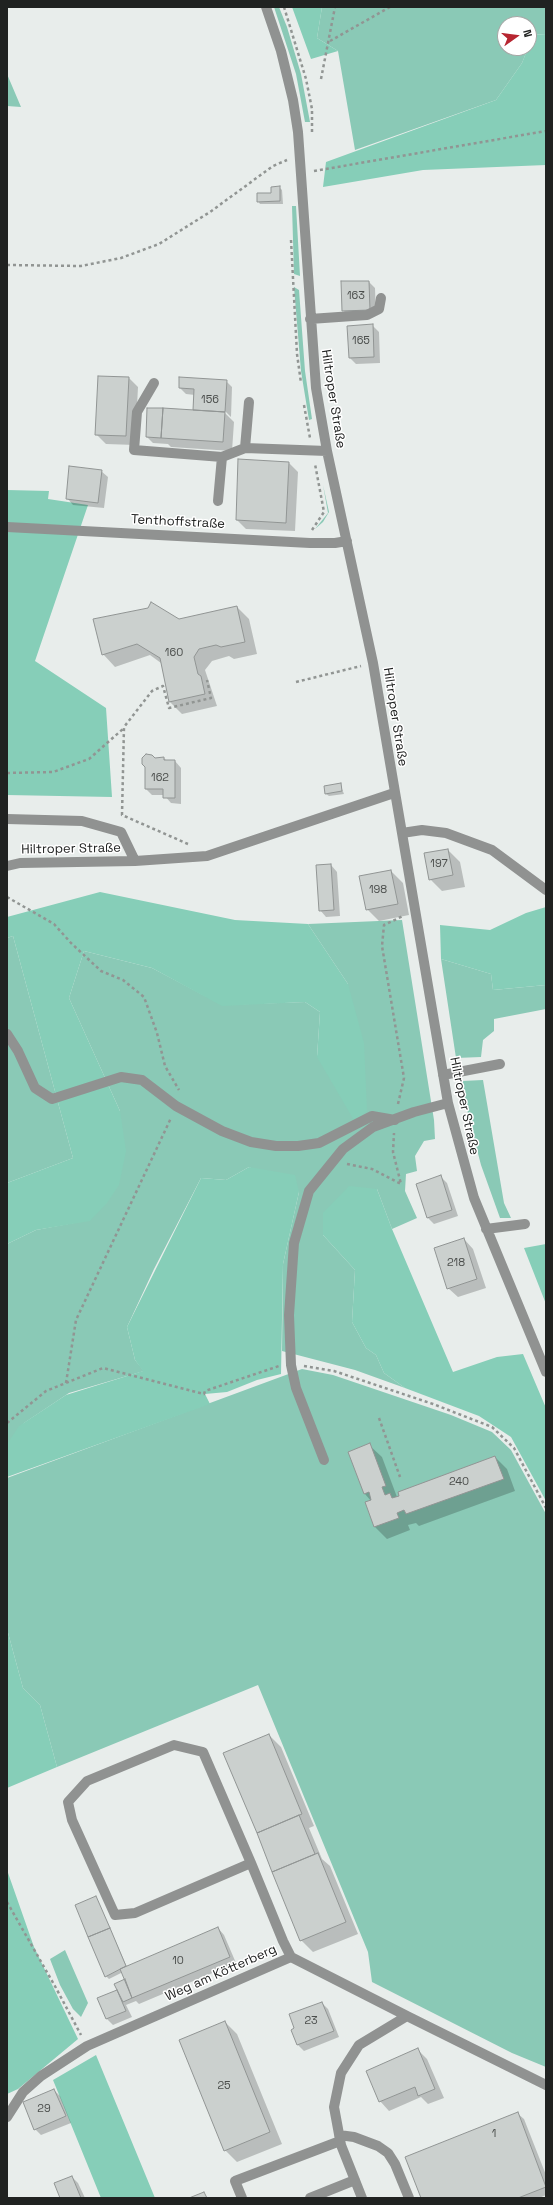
<!DOCTYPE html>
<html>
<head>
<meta charset="utf-8">
<style>
	body { margin:0 }
	#map { position:relative; width:553px; height:2205px; overflow:hidden; background:#e8edeb; font-family:"Space Grotesk",sans-serif }
	canvas { display:block }
	.frame { position:absolute; inset:0; border:8px solid #202221; pointer-events:none }
	.north { position:absolute; left:497px; top:16px; width:40px; height:40px; box-sizing:border-box; background:#fff; border:1px solid #a6a7a6; border-radius:50%; rotate:76deg; font-size:11px; font-weight:700; line-height:16px; text-align:center; color:#202221 }
	.north::after { content:''; display:block; margin:auto; width:14px; height:18px; background:#b72631; clip-path:polygon(50% 0,100% 100%,50% 72%,0 100%) }
</style>
</head>
<body>
<div id="map">
<canvas width="553" height="2205"></canvas>
<div class="frame"></div>
<div class="north">N</div>
</div>
<script>
const c = document.querySelector('canvas').getContext('2d');
c.lineJoin = 'round';
function fill(path, color) { c.fillStyle = color; c.fill(path, 'evenodd'); }
const shape = rows => new Path2D(rows.map(r => 'M' + r).join(''));
function strokePath(path, color, width, dash) { c.strokeStyle = color; c.lineWidth = width; c.lineCap = dash ? 'butt' : 'round'; c.setLineDash(dash || []); c.stroke(path); }
function label(font, color, halo, rows, align = 'center') {
  c.font = font + ' "Space Grotesk",sans-serif'; c.lineWidth = 3; c.setLineDash([]); c.textBaseline = 'middle'; c.strokeStyle = halo; c.fillStyle = color; for (const [text, x, y, turn = 0] of rows) {
    c.save(); c.translate(x, y); c.rotate((+turn || 0) * Math.PI / 180); c.textAlign = isNaN(turn) ? turn : align; if (halo) c.strokeText(text, 0, 0); c.fillText(text, 0, 0); c.restore();
  }
}
fill(shape([
	[274,7,279,7,287,27,301,74,310,122,305,122,296,74],
	[322,7,546,7,546,34,533,35,529,46,529,24,505,24,505,48,528,48,522,63,496,100,355,150,338,51,317,38],
	[7,74,21,107,7,106],
	[292,206,296,206,300,276,294,274],
	[294,287,299,290,305,371,312,419,309,420,301,371],
	[323,485,329,512,323,522,315,529,328,513],
	[402,920,434,1120,435,1139,424,1141,415,1156,417,1171,406,1174,405,1191,417,1218,392,1229,377,1189,323,1235,355,1270,352,1322,366,1348,376,1355,384,1373,405,1388,355,1370,282,1351,283,1264,299,1192,249,1167,226,1180,201,1178,154,1269,127,1327,135,1360,144,1371,69,1393,24,1423,7,1446,7,1244,36,1230,90,1220,120,1111,69,998,84,951,152,968,222,1005,305,1002,320,1012,317,1057,348,984,308,924],
	[13,936,73,1158,7,1183,7,938],
	[441,959,491,974,493,990,546,985,546,1009,494,1019,494,1031,483,1040,481,1057,456,1058],
	[483,1080,504,1203,511,1218,500,1218,481,1165,469,1119,462,1081],
	[302,1369,333,1375,451,1415,492,1432,511,1450,546,1514,546,2067,512,2053,372,1982,368,1952,258,1685,57,1767,40,1705,23,1688,7,1629,7,1478],
	[65,1950,88,2003,81,2017,73,2009,60,1985,50,1959]
]), '#8ac9b6');
fill(shape([
	[292,7,322,7,317,38,338,51,311,59],
	[546,34,546,165,423,170,323,187,326,162,496,100,522,63,533,35],
	[7,490,49,491,48,499,88,505,35,661,106,708,112,797,7,795],
	[100,892,235,920,308,924,348,984,364,1043,367,1111,355,1122,317,1057,320,1012,305,1002,222,1006,152,968,84,951,69,998,120,1111,126,1151,119,1185,107,1203,90,1221,36,1230,7,1244,7,1183,73,1158,13,936,7,938,7,917],
	[546,907,546,985,493,990,491,974,441,959,440,925,490,930,526,913],
	[249,1167,295,1175,299,1192,283,1264,281,1374,257,1380,227,1392,205,1394,210,1404,7,1477,7,1444,19,1426,66,1395,143,1371,135,1360,127,1327,201,1178,226,1180],
	[349,1186,377,1189,392,1229,453,1372,497,1357,523,1354,546,1408,546,1501,511,1437,479,1416,405,1388,384,1373,376,1355,366,1348,352,1322,355,1270,323,1235,323,1213],
	[546,1244,546,1304,524,1248],
	[7,1629,23,1688,40,1705,57,1767,7,1788],
	[7,1870,34,1947,78,2039,18,2089,7,2094],
	[96,2055,155,2198,101,2198,53,2080]
]), '#86ceb8');
fill(shape([
	[280,188,282,190,283,204,260,204,258,201],
	[369,282,375,288,376,316,349,317,343,310],
	[372,325,379,332,380,363,356,364,350,358],
	[129,378,138,387,135,445,106,444,96,434],
	[226,381,232,387,231,417,224,410,224,412,234,422,232,451,171,447,168,444,153,443,147,437,196,411,195,395,186,394,180,388],
	[289,463,298,472,295,531,246,529,237,520],
	[101,471,108,477,104,508,73,505,67,498],
	[237,607,249,619,257,654,234,659,229,656,212,661,205,670,217,706,182,714,170,702,161,663,150,655,115,667,103,654,179,621],
	[164,758,167,761,175,761,181,768,181,804,171,803,164,795,152,795,146,789,154,759],
	[340,784,344,794,329,796,326,794],
	[448,850,460,862,465,887,442,891,430,879],
	[331,865,337,872,340,916,326,917,320,910],
	[391,871,403,883,409,915,379,921,367,909],
	[441,1177,447,1183,458,1216,434,1224,428,1218],
	[464,1239,473,1249,486,1288,458,1297,448,1288],
	[369,1445,382,1457,397,1497,495,1457,507,1469,515,1491,419,1526,416,1523,408,1525,410,1530,387,1539,375,1527,366,1502,371,1501,365,1494],
	[269,1735,281,1747,314,1826,309,1828,322,1859,330,1866,358,1934,313,1952,301,1940,257,1833],
	[96,1897,127,1967,218,1928,224,1935,236,1963,139,2004,136,2001,126,2005,132,2017,113,2025,107,2019,99,1999,118,1991,126,1980,123,1972,109,1979,106,1976],
	[322,2003,328,2009,339,2037,304,2051,298,2045,292,2030],
	[225,2022,237,2034,282,2144,237,2162,225,2150],
	[418,2050,427,2059,444,2098,428,2104,421,2097,389,2111,380,2101],
	[54,2090,60,2096,71,2123,41,2135,35,2129],
	[517,2113,524,2119,546,2175,546,2195,539,2198,422,2198],
	[72,2177,78,2183,85,2198,61,2198]
]), '#0003');
const building = shape([
	[280,186,280,201,257,202,257,193,271,193,271,187,280,186],
	[341,281,369,281,370,310,342,311,341,281],
	[373,324,374,357,349,358,347,326,373,324],
	[98,376,129,377,126,436,95,435,98,376],
	[179,377,227,380,225,412,193,410,194,389,179,388,179,377],
	[147,408,163,408,161,438,146,437,147,408],
	[163,408,225,412,223,442,161,438,163,408],
	[238,459,289,462,286,523,236,520,238,459],
	[69,466,102,470,98,503,66,499,69,466],
	[151,602,179,619,237,606,245,642,221,647,216,645,199,649,194,657,198,674,201,676,205,694,169,702,160,658,137,644,102,655,93,619,148,608,151,602],
	[146,754,152,755,155,758,164,757,164,760,175,760,175,798,163,798,163,789,145,789,145,767,142,764,142,758,146,754],
	[341,783,342,791,325,794,324,786,341,783],
	[448,849,453,875,429,880,424,853,448,849],
	[331,864,334,910,319,911,316,865,331,864],
	[391,870,398,904,366,910,359,876,391,870],
	[441,1175,452,1210,427,1218,416,1184,441,1175],
	[464,1238,477,1279,447,1289,434,1248,464,1238],
	[370,1443,386,1486,382,1487,385,1495,390,1493,392,1498,399,1496,398,1492,495,1456,504,1479,406,1514,404,1510,397,1513,399,1518,374,1527,365,1502,371,1500,369,1492,364,1494,348,1452,370,1443],
	[269,1734,302,1814,257,1833,223,1753,269,1734],
	[299,1815,315,1854,272,1872,257,1833,299,1815],
	[318,1853,346,1922,300,1941,272,1872,318,1853],
	[96,1896,110,1928,88,1937,75,1905,96,1896],
	[218,1927,230,1957,132,1998,120,1969,218,1927],
	[110,1928,126,1966,105,1977,88,1937,110,1928],
	[125,1979,132,1998,123,2002,114,1984,125,1979],
	[117,1990,126,2011,106,2019,97,1998,117,1990],
	[322,2002,334,2031,297,2045,291,2030,294,2028,289,2014,322,2002],
	[225,2021,270,2132,224,2151,179,2040,225,2021],
	[418,2048,435,2089,418,2096,415,2087,379,2102,366,2071,418,2048],
	[54,2089,66,2116,34,2130,23,2102,54,2089],
	[518,2112,546,2187,518,2198,421,2198,405,2157,518,2112],
	[72,2176,81,2198,60,2198,54,2183,72,2176],
	[204,2192,207,2198,189,2198,204,2192]
]);
fill(building, '#cbd0ce');
strokePath(building, '#919594', 1);
strokePath(shape([
	[284,7,306,79,312,109,312,134],
	[330,41,390,7],
	[321,79,335,7],
	[314,171,546,131],
	[291,240,297,354,301,383],
	[7,265,81,266,121,258,159,244,210,212,273,166,287,160],
	[304,405,310,438],
	[312,530,324,512,315,464],
	[296,682,361,666],
	[7,773,53,772,89,759,124,728],
	[188,844,122,815,124,727,152,691,163,686,169,708,211,698,207,680],
	[7,897,54,924,71,943,101,971,123,980,144,997,157,1033,165,1066,179,1090],
	[398,1104,404,1078,382,946,384,925,403,916],
	[347,1164,372,1169,401,1184,393,1152,394,1133],
	[304,1366,334,1371,433,1404,492,1427,514,1448,546,1508],
	[66,1383,76,1320,171,1118],
	[379,1418,400,1477],
	[7,1423,46,1391,103,1368,204,1394,205,1391,279,1366],
	[7,1902,56,1988,81,2035]
]), '#919593', 2.5, [3, 3]);
strokePath(shape([
	[266,7,281,51,293,100,298,132,316,388,327,451,373,663,448,1103,474,1198,546,1372],
	[310,319,367,315,379,309,381,298],
	[154,383,137,412,134,450,222,457,245,448,327,451],
	[245,448,249,402],
	[218,501,222,457],
	[7,527,310,543,335,543,347,541],
	[7,819,82,821,121,832,135,861],
	[402,833,422,830,446,833,492,850,546,890],
	[7,866,20,863,135,861,207,856,394,793],
	[7,1034,18,1051,35,1088,52,1099,121,1077,142,1080,176,1106,222,1131,251,1142,276,1146,298,1146,319,1143,372,1116,395,1120],
	[443,1075,500,1064],
	[486,1229,525,1224],
	[324,1460,296,1388,291,1365,289,1315,294,1243,309,1191,343,1149,373,1127,414,1112,448,1103],
	[251,1863,135,1913,115,1915,72,1820,68,1802,87,1781,174,1745,203,1752,251,1863,283,1941,291,1957],
	[7,2117,23,2092,41,2076,87,2046,291,1957,407,2016],
	[339,2135,354,2137,378,2146,388,2153,395,2164,409,2198],
	[242,2198,235,2181,340,2141],
	[310,2198,355,2180],
	[362,2198,341,2145,334,2107,341,2073,359,2045,407,2016,546,2085]
]), '#909291', 10);
label('11px', '#4b4e4c', null, [
	["163",356,296],
	["165",361,341],
	["156",210,400],
	["160",174,653],
	["162",160,778],
	["197",439,864],
	["198",378,890],
	["218",456,1263],
	["240",459,1482],
	["10",178,1961],
	["23",311,2021],
	["25",224,2086],
	["29",44,2109],
	["1",494,2134]
]);
label('13px', '#202221', '#fff', [
	["Hiltroper Straße",333,399,81],
	["Tenthoffstraße",178,522,3],
	["Hiltroper Straße",395,717,81],
	["Hiltroper Straße",71,849,-1],
	["Hiltroper Straße",464,1106,78],
	["Weg am Kötterberg",221,1973,-24]
]);
</script>
</body>
</html>
